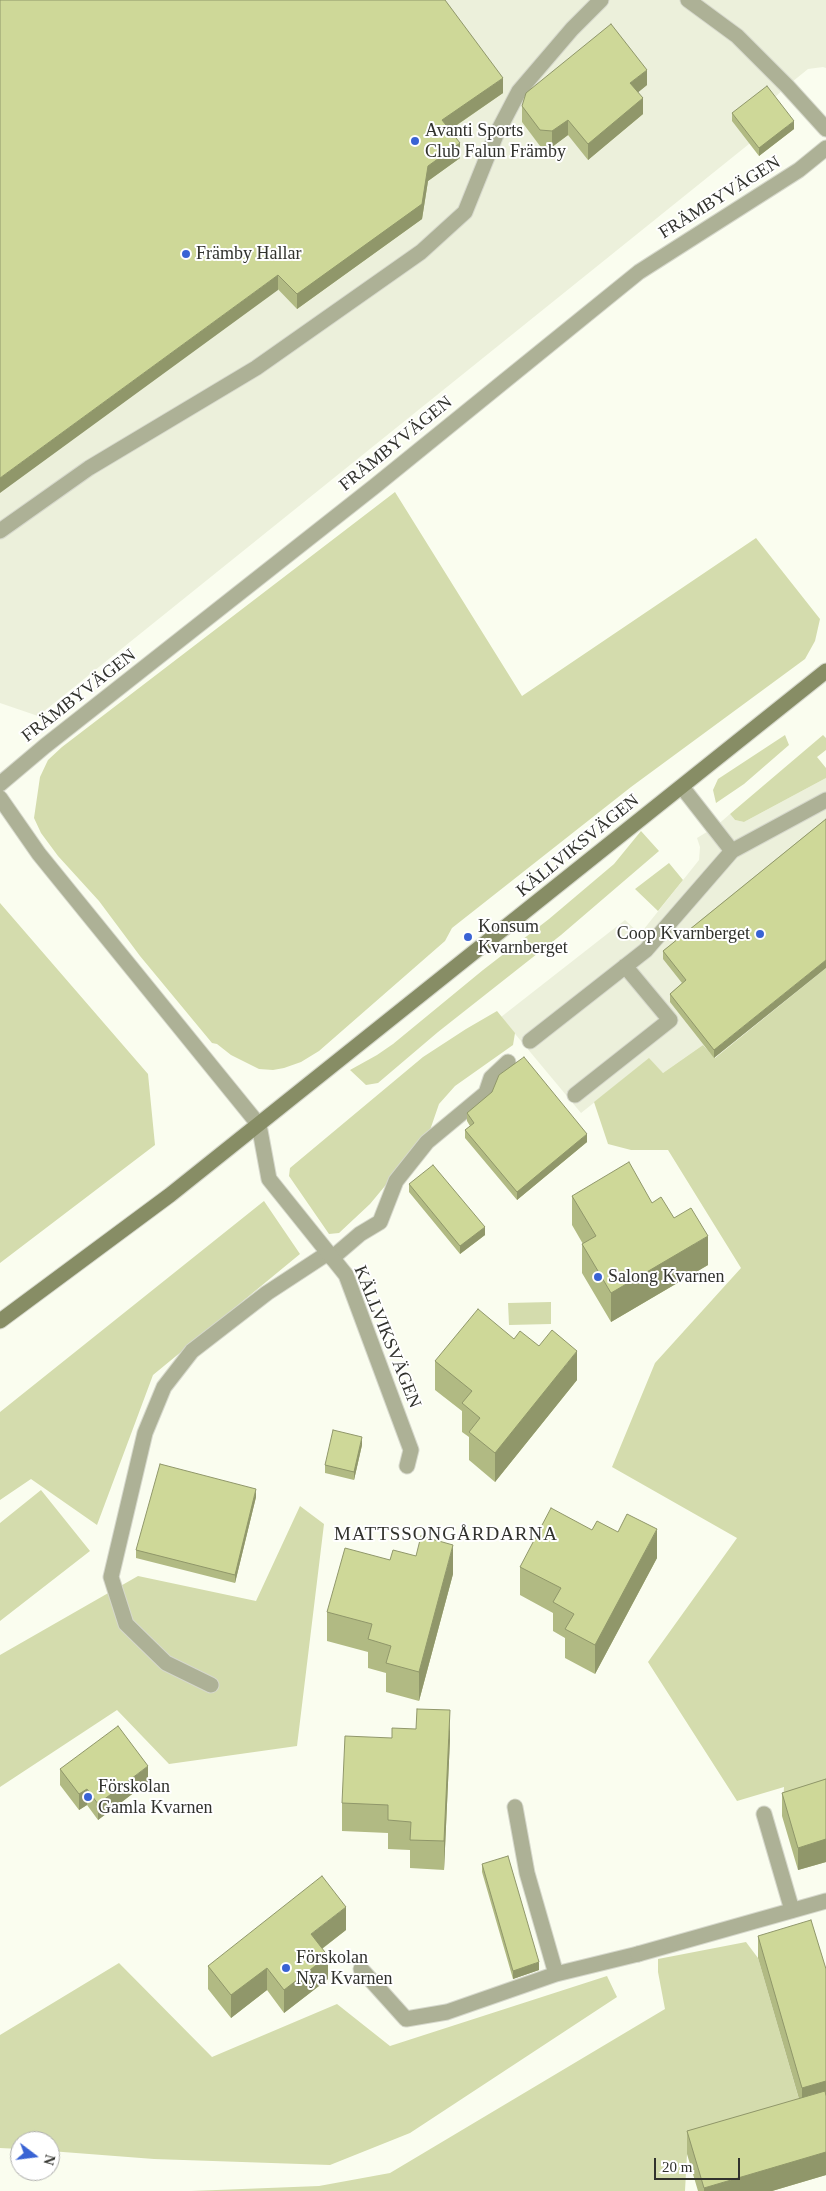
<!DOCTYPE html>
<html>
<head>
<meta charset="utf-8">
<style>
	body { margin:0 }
	#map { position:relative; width:826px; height:2191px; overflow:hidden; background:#fafdef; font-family:Georgia,serif }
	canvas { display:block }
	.north { position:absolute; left:10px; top:2131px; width:50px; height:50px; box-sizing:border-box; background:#fff; border:1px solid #adadab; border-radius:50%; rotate:105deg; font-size:14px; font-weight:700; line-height:20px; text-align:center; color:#31322d }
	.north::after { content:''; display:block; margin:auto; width:18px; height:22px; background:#3963d4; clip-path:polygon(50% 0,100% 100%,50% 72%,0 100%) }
	.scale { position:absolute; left:654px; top:2158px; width:86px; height:22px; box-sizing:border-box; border:2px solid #31322d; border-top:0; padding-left:6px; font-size:15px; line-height:18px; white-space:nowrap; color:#31322d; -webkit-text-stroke:4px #fff; paint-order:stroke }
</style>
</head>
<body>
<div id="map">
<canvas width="826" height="2191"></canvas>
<div class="north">N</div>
<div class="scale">20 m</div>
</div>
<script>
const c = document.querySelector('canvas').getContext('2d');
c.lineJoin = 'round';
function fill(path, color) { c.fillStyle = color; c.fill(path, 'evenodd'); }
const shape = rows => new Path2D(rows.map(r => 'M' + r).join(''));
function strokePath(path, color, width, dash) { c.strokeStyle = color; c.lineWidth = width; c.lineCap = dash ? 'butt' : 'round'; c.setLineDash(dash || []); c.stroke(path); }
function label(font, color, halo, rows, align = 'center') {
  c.font = font + ' Georgia,serif'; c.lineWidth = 4; c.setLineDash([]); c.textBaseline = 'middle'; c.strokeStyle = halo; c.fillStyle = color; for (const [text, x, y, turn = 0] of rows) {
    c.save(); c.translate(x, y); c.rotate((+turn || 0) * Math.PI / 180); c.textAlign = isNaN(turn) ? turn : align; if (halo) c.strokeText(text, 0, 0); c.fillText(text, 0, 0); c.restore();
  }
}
fill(shape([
	[0,0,826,0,826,68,823,67,808,69,787,86,772,100,749,144,38,716,0,703],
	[826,778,826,968,714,1058,703,1045,663,1073,649,1059,581,1113,501,1017,625,920,640,934,699,860,700,847,697,838,715,827,730,814,735,820,744,822]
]), '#ecf0db');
fill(shape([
	[395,492,522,696,756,538,820,619,815,641,805,659,631,787,452,928,445,941,319,1051,301,1062,284,1068,273,1070,259,1069,231,1055,217,1044,212,1043,140,956,99,901,58,856,41,833,34,818,40,777,48,760,62,747],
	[785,735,789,745,744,784,716,803,713,790,718,779],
	[823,735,826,738,826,750,817,757,826,768,826,778,744,822,735,820,730,814],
	[641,831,659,851,561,935,438,1032,378,1083,366,1085,350,1070,377,1055,393,1044,483,970,549,919,614,864],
	[669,863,683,880,658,911,635,889],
	[0,903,148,1074,155,1145,0,1263],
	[826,968,826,1802,782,1816,784,1787,737,1801,648,1662,737,1538,612,1467,655,1363,741,1268,668,1150,631,1150,608,1144,594,1102,649,1058,663,1073,703,1045,715,1058],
	[497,1011,515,1033,513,1045,455,1086,439,1104,429,1133,370,1204,339,1233,329,1234,289,1176,290,1168,423,1057,466,1029],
	[264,1201,300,1254,153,1375,97,1525,31,1479,0,1500,0,1412],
	[551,1302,551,1324,509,1325,508,1303],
	[41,1490,90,1551,0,1621,0,1523],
	[300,1506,324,1524,297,1746,169,1764,117,1710,0,1787,0,1655,138,1576,256,1601],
	[746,1942,758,1958,805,2120,687,2154,685,2191,191,2191,319,2186,390,2173,665,2009,658,1972,658,1959],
	[119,1963,212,2057,337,2004,390,2046,607,1976,617,1997,410,2133,330,2165,154,2159,50,2151,50,2141,20,2141,20,2149,0,2148,0,2035]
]), '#d4dcad');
const lane = shape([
	[688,0,737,36,787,86,826,129],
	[0,531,89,468,256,368,421,252,465,212,496,135,519,91,572,29,601,0],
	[0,784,45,746,375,486,639,272,799,170,826,148],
	[732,851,826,800],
	[530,1041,646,950,732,851,682,787],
	[575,1095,670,1020,625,966],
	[332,1258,360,1234,380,1222,396,1181,427,1142,486,1093,491,1078,508,1062],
	[211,1685,166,1663,126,1624,111,1577,145,1433,164,1387,192,1351,267,1293,328,1253],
	[515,1807,527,1873,556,1974],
	[764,1814,792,1910],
	[361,1969,406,2019,447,2012,556,1974,638,1954]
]);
const street = shape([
	[0,798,39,854,259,1125,269,1179,346,1275,411,1450,407,1466],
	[638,1954,826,1901]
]);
const secondary = shape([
	[0,1321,170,1195,826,671]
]);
strokePath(lane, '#d6d8cc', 17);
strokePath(street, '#d6d8cc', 17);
strokePath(secondary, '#d6d8cc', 17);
strokePath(lane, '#adb196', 15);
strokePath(street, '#adb196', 15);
strokePath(secondary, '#878d65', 15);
fill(shape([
	[0,0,503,93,450,130,460,158,428,181,422,219,297,309],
	[647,85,638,92,643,114,588,160,568,135,552,147,540,146,522,122,522,106],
	[732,113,794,129,759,156,732,121],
	[826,819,714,1058,670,1002,670,994,682,983,663,959,663,951],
	[467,1113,587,1142,517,1200,465,1138,465,1130,470,1126,467,1121],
	[409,1184,485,1235,460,1254,409,1192],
	[572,1196,652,1203,674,1218,708,1265,611,1322,582,1273,582,1244,583,1244,572,1225],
	[514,1339,577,1380,495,1482,469,1460,469,1437,462,1432,462,1411,435,1390,435,1361],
	[362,1445,354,1480,325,1473,325,1465],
	[256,1497,235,1583,136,1558,136,1550],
	[592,1530,657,1558,595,1674,565,1658,565,1638,553,1631,553,1613,520,1595,520,1567],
	[390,1560,453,1574,419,1701,386,1692,386,1673,368,1668,368,1652,327,1641,327,1612],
	[392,1738,450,1739,444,1870,410,1868,410,1850,388,1849,388,1833,342,1831,342,1803],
	[60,1769,148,1782,98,1820,87,1805,79,1810,60,1785],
	[826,1779,826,1862,798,1870,782,1816,782,1793],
	[482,1864,539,1970,513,1979,482,1872],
	[346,1930,322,1949,328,1979,284,2013,267,1990,231,2018,208,1989,208,1966],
	[758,1936,826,1969,826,2175,772,2191,698,2191,687,2154,687,2131,799,2099,758,1958]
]), '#b1ba83');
fill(shape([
	[647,70,647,85,630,99,630,83],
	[503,78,503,93,442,135,442,120],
	[643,98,643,114,588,160,588,144],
	[568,120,568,135,552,147,552,131],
	[794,121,794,129,759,156,759,148],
	[460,143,460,158,428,181,422,219,297,309,297,294,428,166],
	[278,275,278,290,0,493,0,478],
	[826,960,826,968,714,1058,714,1050],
	[587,1134,587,1142,517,1200,517,1192],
	[485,1227,485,1235,460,1254,460,1246],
	[708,1236,708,1265,611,1322,611,1293],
	[577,1351,577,1380,495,1482,495,1453],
	[362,1437,362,1445,354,1480,354,1472],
	[256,1489,256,1497,235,1583,235,1575],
	[657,1529,657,1558,595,1674,595,1645],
	[453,1545,453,1574,419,1701,419,1672],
	[450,1710,450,1739,444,1870,444,1841],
	[148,1766,148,1782,98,1820,98,1804],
	[87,1789,87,1805,79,1810,79,1794],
	[826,1839,826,1862,798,1870,798,1848],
	[346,1907,346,1930,311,1957,311,1934],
	[328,1956,328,1979,284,2013,284,1990],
	[539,1962,539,1970,513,1979,513,1971],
	[267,1968,267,1990,231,2018,231,1995],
	[826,2081,826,2104,802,2111,802,2088],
	[826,2152,826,2175,772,2191,704,2191,704,2188]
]), '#90976a');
const building = shape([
	[0,0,445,0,503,78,442,120,460,143,428,166,422,204,297,294,278,275,0,478,0,0],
	[611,24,647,70,630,83,643,98,588,144,568,120,552,131,540,130,522,106,526,93,611,24],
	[767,86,794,121,759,148,732,113,767,86],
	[826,819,826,960,714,1050,670,994,686,980,663,951,826,819],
	[524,1057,587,1134,517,1192,465,1130,474,1123,467,1113,492,1092,499,1075,524,1057],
	[629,1162,652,1203,661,1197,674,1218,691,1208,708,1236,611,1293,582,1244,596,1236,572,1196,629,1162],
	[433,1165,485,1227,460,1246,409,1184,433,1165],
	[478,1309,514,1339,520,1331,539,1346,552,1330,577,1351,495,1453,469,1432,480,1418,462,1403,472,1391,435,1361,478,1309],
	[333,1430,362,1437,354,1472,325,1465,333,1430],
	[160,1464,256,1489,235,1575,136,1550,160,1464],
	[551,1508,592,1530,597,1521,618,1532,627,1514,657,1529,595,1645,565,1629,574,1614,553,1602,561,1588,520,1567,551,1508],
	[421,1536,453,1545,419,1672,386,1663,391,1646,368,1639,372,1624,327,1612,345,1548,390,1560,393,1550,416,1556,421,1536],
	[417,1709,450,1710,444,1841,410,1840,411,1822,388,1820,388,1805,342,1803,345,1736,392,1738,392,1728,416,1729,417,1709],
	[118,1726,148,1766,98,1804,87,1789,79,1794,60,1769,118,1726],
	[826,1779,826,1839,798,1848,782,1793,826,1779],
	[508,1856,539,1962,513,1971,482,1864,508,1856],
	[322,1876,346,1907,311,1934,328,1956,284,1990,267,1968,231,1995,208,1966,322,1876],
	[811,1920,826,1969,826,2081,802,2088,758,1936,811,1920],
	[825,2091,826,2096,826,2152,704,2188,687,2131,825,2091]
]);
fill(building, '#ced898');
strokePath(building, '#90976a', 1);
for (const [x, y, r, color] of [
	[415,141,5,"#3963d4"],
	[186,254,5,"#3963d4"],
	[760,934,5,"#3963d4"],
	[468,937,5,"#3963d4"],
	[598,1277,5,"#3963d4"],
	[88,1797,5,"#3963d4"],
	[286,1968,5,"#3963d4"]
]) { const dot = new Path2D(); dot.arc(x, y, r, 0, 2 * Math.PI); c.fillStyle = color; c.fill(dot); strokePath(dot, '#fff', 2); }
label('18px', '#31322d', '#fff', [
	["Avanti Sports",425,131],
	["Club Falun Främby",425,152],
	["Främby Hallar",196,254],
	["Konsum",478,927],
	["Kvarnberget",478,948],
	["Coop Kvarnberget",750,934,"right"],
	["Salong Kvarnen",608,1277],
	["Förskolan",98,1787],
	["Gamla Kvarnen",98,1808],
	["Förskolan",296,1958],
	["Nya Kvarnen",296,1979]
], 'left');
label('18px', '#31322d', '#fff', [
	["FRÄMBYVÄGEN",720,198,-32],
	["FRÄMBYVÄGEN",396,444,-39],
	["FRÄMBYVÄGEN",79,696,-38],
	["KÄLLVIKSVÄGEN",578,846,-39],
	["KÄLLVIKSVÄGEN",387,1337,68]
]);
c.letterSpacing = '1px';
label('19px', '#31322d', '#fff', [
	["MATTSSONGÅRDARNA",446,1535]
]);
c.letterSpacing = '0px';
</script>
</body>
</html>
